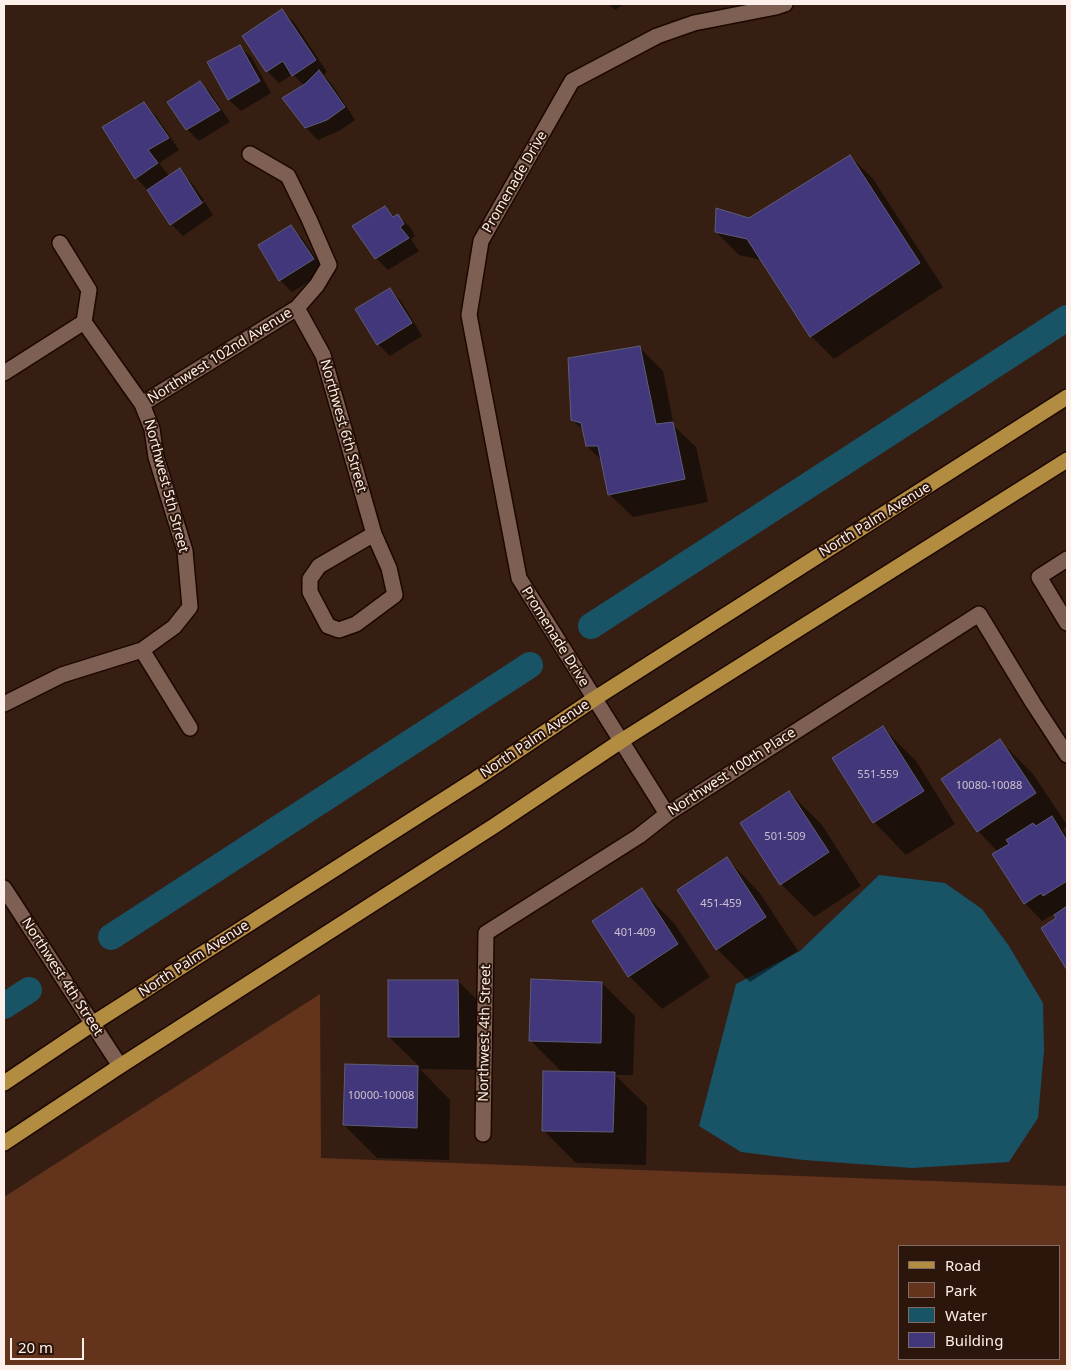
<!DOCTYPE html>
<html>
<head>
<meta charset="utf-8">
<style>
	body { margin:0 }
	#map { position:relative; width:1071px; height:1370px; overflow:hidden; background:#361e13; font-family:"Noto Sans",sans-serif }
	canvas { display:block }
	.frame { position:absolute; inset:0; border:5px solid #fdefe9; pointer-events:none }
	.legend { position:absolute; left:898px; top:1245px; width:162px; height:115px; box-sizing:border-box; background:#2c150a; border:1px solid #806c63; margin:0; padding:6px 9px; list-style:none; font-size:15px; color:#fdefe9 }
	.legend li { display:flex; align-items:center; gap:10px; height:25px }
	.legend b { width:25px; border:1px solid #806c63 }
	.scale { position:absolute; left:10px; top:1338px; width:74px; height:22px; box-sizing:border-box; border:2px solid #fdefe9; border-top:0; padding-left:6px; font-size:15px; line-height:18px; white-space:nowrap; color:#fdefe9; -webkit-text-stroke:4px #2c150a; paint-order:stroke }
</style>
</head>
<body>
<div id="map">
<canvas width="1071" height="1370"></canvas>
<div class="frame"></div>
<ul class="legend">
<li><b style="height:6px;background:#b28d41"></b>Road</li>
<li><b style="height:14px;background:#63331b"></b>Park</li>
<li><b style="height:14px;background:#195366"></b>Water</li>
<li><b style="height:14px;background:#41377a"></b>Building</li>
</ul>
<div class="scale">20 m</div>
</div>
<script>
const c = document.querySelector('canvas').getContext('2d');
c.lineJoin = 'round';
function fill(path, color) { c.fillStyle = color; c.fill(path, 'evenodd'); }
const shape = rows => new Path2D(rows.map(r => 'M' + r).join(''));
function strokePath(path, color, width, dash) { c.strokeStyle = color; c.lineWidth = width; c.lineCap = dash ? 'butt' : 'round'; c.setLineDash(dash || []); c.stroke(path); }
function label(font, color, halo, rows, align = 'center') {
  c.font = font + ' "Noto Sans",sans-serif'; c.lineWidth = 4; c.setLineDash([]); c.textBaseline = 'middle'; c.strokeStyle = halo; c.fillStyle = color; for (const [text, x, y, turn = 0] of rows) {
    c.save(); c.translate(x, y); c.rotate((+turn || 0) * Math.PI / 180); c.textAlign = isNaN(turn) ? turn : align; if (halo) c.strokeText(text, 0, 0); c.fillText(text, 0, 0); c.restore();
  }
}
fill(shape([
	[320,994,321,1158,1067,1186,1067,1366,4,1366,4,1197],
	[900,1246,1060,1246,1060,1359,900,1359]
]), '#63331b');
fill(shape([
	[879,875,945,883,982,909,1009,946,1043,1003,1044,1051,1038,1118,1009,1162,912,1168,804,1160,741,1152,699,1126,736,984,800,951]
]), '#195366');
fill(shape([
	[609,4,624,4,615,10],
	[282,11,294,22,327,72,323,75,331,83,355,120,339,131,318,140,306,128,284,99,304,86,293,74,279,83,267,71],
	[240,46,252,58,271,93,241,111,229,100,209,63],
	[200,82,211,94,230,122,199,141,187,129],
	[144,104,156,116,179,150,159,163,170,177,179,170,191,182,204,200,172,222,172,224,148,190,136,178],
	[850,156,873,179,943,287,834,359,811,336,762,260,739,255,716,232,749,219],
	[205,202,213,215,183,236,172,225],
	[385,207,395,217,398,216,410,227,415,236,411,239,419,251,388,270,376,258],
	[291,227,303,239,325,272,292,292,280,280],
	[389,289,401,301,422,336,390,356,378,344],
	[640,348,663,371,674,426,696,447,708,502,633,517,609,494,602,461,587,446,584,431,572,420],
	[883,728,916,761,955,824,906,855,874,822],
	[1000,741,1033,774,1067,825,1063,830,1067,834,1067,968,1042,929,1058,919,1055,913,1042,921,1025,903,998,852,978,831],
	[789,792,822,825,861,886,814,917,781,884],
	[727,859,759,892,798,951,750,982,717,949],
	[641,890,674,923,710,977,662,1009,629,976],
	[458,981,491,1014,491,1070,420,1069,450,1100,449,1160,377,1158,344,1125,346,1065,420,1067,389,1037],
	[602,983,635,1016,633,1075,615,1075,647,1106,646,1165,576,1163,543,1130,562,1072,530,1040]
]), '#0007');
strokePath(shape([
	[591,626,1067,318],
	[111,937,530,665],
	[4,1006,29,990]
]), '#195366', 26);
const building = shape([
	[282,9,316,60,292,76,283,61,266,72,242,36,282,9],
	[240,45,260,81,228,100,207,62,240,45],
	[319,70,345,107,327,120,305,128,282,98,305,84,319,70],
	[200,81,220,110,186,130,167,102,200,81],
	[144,102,169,138,148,150,158,163,135,179,102,127,144,102],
	[850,155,920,263,810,337,747,239,715,232,716,208,749,218,850,155],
	[180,168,202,203,170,225,147,190,180,168],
	[385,206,393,217,398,214,404,224,400,227,409,238,375,259,352,226,385,206],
	[291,225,314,259,279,281,258,245,291,225],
	[390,288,412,323,377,345,355,309,390,288],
	[640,346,656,424,673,422,685,479,608,495,598,446,586,446,581,423,571,420,568,358,640,346],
	[883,726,924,791,873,823,832,758,883,726],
	[1000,739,1036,793,977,832,941,779,1000,739],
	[789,791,829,852,780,885,740,823,789,791],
	[1052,816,1067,841,1067,881,1043,896,1041,893,1024,904,992,854,1009,844,1006,840,1033,823,1036,826,1052,816],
	[727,857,766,917,716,950,677,890,727,857],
	[642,888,678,944,628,977,592,921,642,888],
	[1067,906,1067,970,1041,928,1056,918,1054,915,1067,906],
	[531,979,602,982,601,1043,529,1041,531,979],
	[388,980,458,980,459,1037,388,1037,388,980],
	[345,1064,418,1066,417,1128,343,1125,345,1064],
	[543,1071,615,1072,613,1132,542,1131,543,1071]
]);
fill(building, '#41377a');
strokePath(building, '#5e5d78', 1);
const minor = shape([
	[250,154,288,176,309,219,329,265,317,285,297,308,323,355,374,534,389,568,395,595,356,624,339,630,328,626,310,592,310,579,319,566,374,534],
	[4,373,84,322],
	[142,404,297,308],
	[1067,559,1039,577,1067,623],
	[142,650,190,728],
	[4,704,62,675,142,650,174,627,190,607,185,551,156,457,152,429,142,404,84,322,89,290,60,243],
	[667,814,519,578,469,315,481,241,572,81,657,36,694,23,776,7,785,4],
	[4,888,120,1066],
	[483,1134,486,933,639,836,667,814,979,614,1033,703,1067,755]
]);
const major = shape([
	[4,1083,92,1024,476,779,594,699,1067,397],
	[4,1143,120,1066,494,826,621,741,1067,460]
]);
strokePath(minor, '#1c0701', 18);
strokePath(major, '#1c0701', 18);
strokePath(minor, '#7d6053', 15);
strokePath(major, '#b28d41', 15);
label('11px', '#cec1cd', null, [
	["551-559",878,775],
	["10080-10088",989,786],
	["501-509",785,837],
	["451-459",721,904],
	["401-409",635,933],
	["10000-10008",381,1096]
]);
label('14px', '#fdefe9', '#2c150a', [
	["Promenade Drive",515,182,-60],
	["Northwest 102nd Avenue",220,356,-32],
	["Northwest 6th Street",343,426,74],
	["Northwest 5th Street",166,486,75],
	["North Palm Avenue",875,520,-32],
	["Promenade Drive",555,637,58],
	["North Palm Avenue",535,739,-34],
	["Northwest 100th Place",732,772,-33],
	["North Palm Avenue",194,959,-33],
	["Northwest 4th Street",62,977,57],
	["Northwest 4th Street",485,1033,-89]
]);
</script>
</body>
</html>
